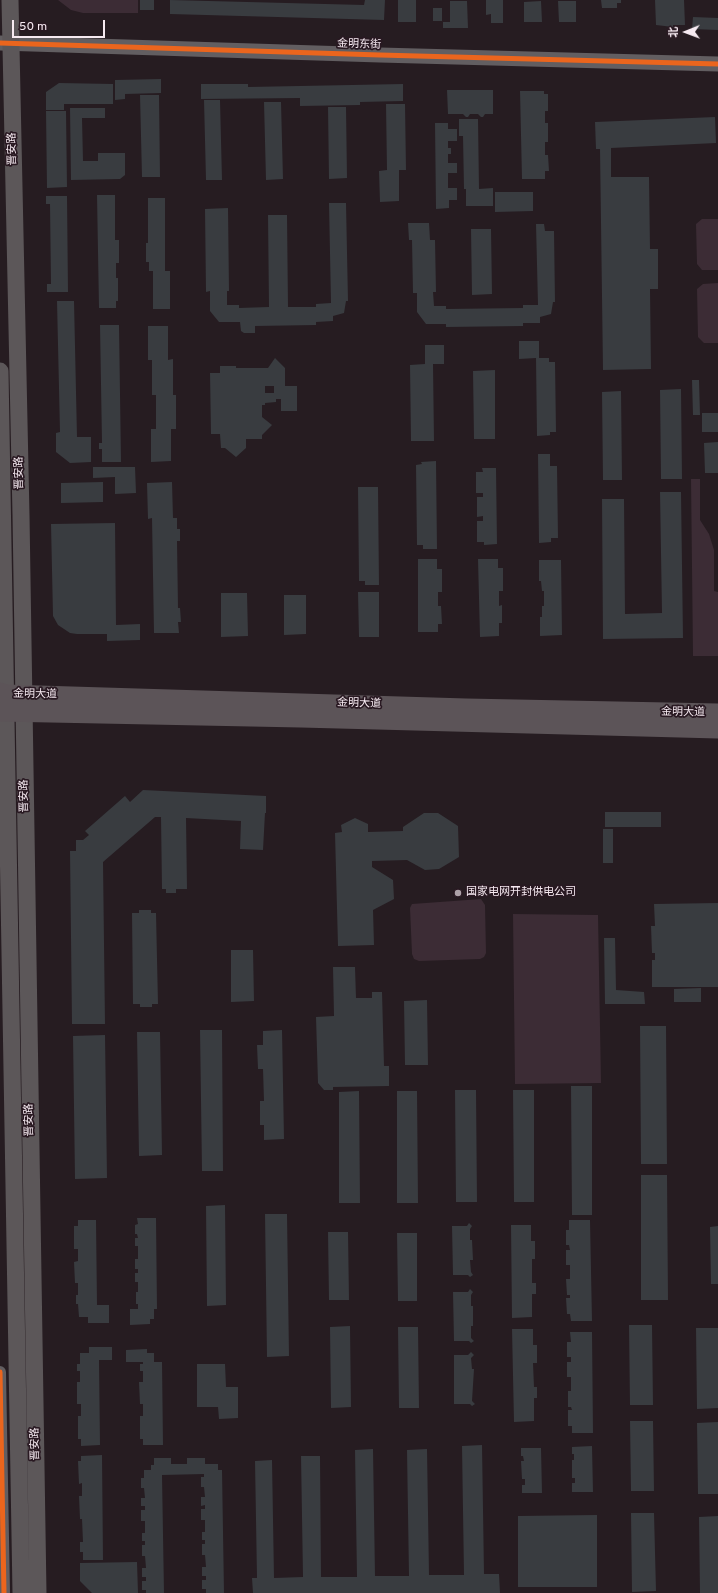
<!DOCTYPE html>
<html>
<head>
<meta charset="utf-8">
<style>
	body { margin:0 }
	#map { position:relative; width:718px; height:1593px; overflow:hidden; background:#261c21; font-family:Overpass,"Noto Sans SC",sans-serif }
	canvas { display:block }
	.north { position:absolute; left:666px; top:12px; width:40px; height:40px; -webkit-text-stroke:3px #291922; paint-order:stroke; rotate:269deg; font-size:11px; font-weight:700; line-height:16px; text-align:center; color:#f6eaf1 }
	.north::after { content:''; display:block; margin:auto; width:14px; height:18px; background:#f6eaf1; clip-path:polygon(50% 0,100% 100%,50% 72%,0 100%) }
	.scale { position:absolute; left:12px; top:20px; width:93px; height:18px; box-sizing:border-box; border:2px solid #f6eaf1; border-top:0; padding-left:5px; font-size:12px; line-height:14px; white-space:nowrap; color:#f6eaf1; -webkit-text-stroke:3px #291922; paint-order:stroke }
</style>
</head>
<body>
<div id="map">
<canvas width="718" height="1593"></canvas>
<div class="north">北</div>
<div class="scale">50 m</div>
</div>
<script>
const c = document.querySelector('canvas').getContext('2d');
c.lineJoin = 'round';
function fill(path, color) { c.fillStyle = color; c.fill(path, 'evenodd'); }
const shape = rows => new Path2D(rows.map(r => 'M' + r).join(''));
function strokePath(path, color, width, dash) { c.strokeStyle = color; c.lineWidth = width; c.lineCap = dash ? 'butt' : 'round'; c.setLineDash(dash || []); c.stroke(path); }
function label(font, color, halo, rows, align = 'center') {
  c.font = font + ' Overpass,"Noto Sans SC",sans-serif'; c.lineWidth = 3.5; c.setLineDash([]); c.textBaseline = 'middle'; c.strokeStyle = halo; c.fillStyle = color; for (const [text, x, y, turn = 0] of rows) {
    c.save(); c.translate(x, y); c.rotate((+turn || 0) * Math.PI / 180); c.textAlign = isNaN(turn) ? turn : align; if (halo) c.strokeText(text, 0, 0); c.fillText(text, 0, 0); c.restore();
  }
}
fill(shape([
	[58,0,138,0,138,13,83,13,71,10],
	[702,219,718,219,718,270,702,270,697,264,696,224],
	[718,283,718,343,704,343,698,337,697,289,703,284],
	[691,479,700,479,700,520,709,534,714,550,714,591,718,592,718,656,693,656],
	[481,899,485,905,486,953,484,957,480,959,419,961,414,959,412,954,410,908,412,904],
	[513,914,598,915,601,1083,515,1084]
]), '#3c2c35');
fill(shape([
	[140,0,154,0,154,10,140,10],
	[170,0,364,5,365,0,385,0,384,20,170,14],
	[398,0,416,0,416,22,398,22],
	[486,0,503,0,503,23,491,23,491,14,486,15],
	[601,0,621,0,621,3,617,3,617,8,602,8],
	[655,0,684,0,685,25,673,25,673,27,656,25],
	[450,1,467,1,468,28,443,28,443,22,450,22],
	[541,1,542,22,524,22,524,2],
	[558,1,576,1,576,22,559,22],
	[433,8,442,8,442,21,433,21],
	[693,17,718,18,718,30,692,29],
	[161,79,161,93,125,94,125,99,115,100,115,80],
	[59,83,113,84,113,104,64,104,64,110,46,110,46,92],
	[201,84,248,84,248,87,403,84,403,101,360,102,360,105,300,106,300,98,201,99],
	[447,90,493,90,493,114,485,114,483,117,481,117,478,114,470,114,468,117,466,117,463,114,448,114],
	[520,91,544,91,544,94,548,94,548,111,545,111,545,123,548,123,548,142,545,142,545,155,548,155,549,171,545,171,545,179,522,179],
	[140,95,159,95,160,177,142,177],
	[204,100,220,100,222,180,206,180],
	[264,102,281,102,283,179,266,180],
	[386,104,405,104,406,170,399,170,399,201,380,202,379,171,387,170],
	[328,107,346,107,347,178,329,179],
	[70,108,105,108,105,118,82,118,83,161,98,161,98,153,125,153,125,175,120,179,71,180],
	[46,111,66,111,67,187,47,188],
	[715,117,716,143,611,148,611,177,649,177,650,249,658,249,658,289,650,289,651,369,603,370,600,149,596,149,595,122],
	[459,119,478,119,479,189,493,188,493,206,466,206,466,189,464,189,463,136,459,136],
	[435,123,448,123,448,129,457,129,457,141,448,141,448,148,451,148,451,154,448,154,448,163,457,163,457,173,448,173,448,188,457,188,457,200,449,200,449,208,436,209],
	[495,192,533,192,533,211,495,212],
	[97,195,115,195,115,240,119,240,119,263,116,263,116,278,118,278,118,301,116,301,116,308,99,308],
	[46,196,67,196,68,292,47,292,47,284,51,284,50,204,46,204],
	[148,198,165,198,165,271,170,271,170,309,153,309,153,271,149,271,149,262,146,262,146,243,148,243],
	[329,203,346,203,348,301,346,301,344,313,333,316,333,321,316,322,316,325,255,326,255,333,244,333,241,331,240,322,219,322,210,311,210,291,206,292,205,209,228,208,229,291,227,291,227,305,239,305,239,308,269,307,268,215,287,215,288,307,316,307,316,304,331,303],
	[408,223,429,223,430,240,435,240,436,292,433,292,434,306,446,306,446,309,523,308,523,305,538,305,536,224,544,224,545,231,554,231,555,302,553,302,551,314,540,317,540,323,523,323,523,326,446,327,446,324,426,324,417,312,417,293,413,293,412,240,409,240],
	[471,229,491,229,492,294,472,295],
	[57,301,74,301,77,437,91,437,91,462,70,463,56,452,56,433,60,432],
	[100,325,119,325,121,462,102,462,102,449,99,449,99,443,102,443],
	[148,326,168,326,168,360,173,359,173,395,176,395,176,429,171,429,171,461,151,462,151,429,156,429,156,395,152,395,152,360,148,360],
	[519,341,539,341,539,358,549,358,549,362,555,362,556,432,550,432,550,435,537,436,536,358,519,359],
	[425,345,444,345,444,364,433,364,434,441,411,441,410,365,425,364],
	[275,358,285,368,285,386,297,386,297,411,281,411,281,399,276,399,276,402,265,403,265,405,262,405,262,417,272,425,262,435,262,439,246,439,246,448,236,457,225,448,221,448,220,434,211,434,210,373,220,373,220,366,236,366,236,368,268,368],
	[265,386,274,386,274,393,265,393],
	[495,370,495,439,474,439,473,371],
	[692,380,699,380,700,415,693,415],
	[681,389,682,479,661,479,660,390],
	[621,391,622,480,603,480,602,392],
	[702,413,718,413,718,432,702,432],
	[718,442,718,473,705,473,704,443],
	[538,454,550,454,550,466,557,466,558,538,551,538,551,542,539,543],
	[436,461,437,549,423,549,423,545,417,545,416,465,422,464,421,462],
	[93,467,135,467,136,493,115,494,115,477,93,478],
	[482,468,496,468,497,544,484,545,484,542,477,542,477,521,483,521,483,516,477,517,477,497,483,497,483,493,476,493,476,472,483,472],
	[103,482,103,502,61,503,61,483],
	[172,482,173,518,177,518,177,529,180,529,180,541,177,541,178,608,180,608,181,622,178,622,179,633,154,633,152,518,148,519,147,483],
	[358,487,378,487,379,585,365,585,365,581,359,581],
	[660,492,681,492,683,638,603,639,602,499,624,499,625,614,662,613],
	[115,523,116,625,140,624,140,640,107,641,107,634,77,634,70,633,58,625,53,616,51,524],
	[418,559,437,559,437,569,442,569,442,592,438,592,438,606,441,606,442,624,438,624,438,632,418,632],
	[478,559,498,559,498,568,503,568,503,591,499,591,499,606,502,605,502,623,499,623,499,636,480,637],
	[539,560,561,560,562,635,540,636,540,617,542,617,542,606,544,606,544,591,542,591,541,581,539,581],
	[358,592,379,592,379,637,359,637],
	[221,593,247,593,248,636,221,637],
	[284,595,306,595,306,634,284,635],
	[143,790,266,796,266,813,265,813,263,850,240,849,241,821,186,818,187,889,176,889,176,893,166,893,166,889,162,889,161,817,155,817,103,862,105,1024,72,1024,70,851,76,851,76,840,83,840,89,835,85,831,125,796,130,802],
	[605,812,661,812,661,827,605,827],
	[424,813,438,813,458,826,459,857,439,869,425,870,407,860,372,861,372,867,393,880,394,899,373,910,374,945,338,946,335,833,342,832,341,825,355,818,368,824,368,832,403,831,403,827],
	[603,829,613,829,613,863,603,863],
	[718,903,718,987,652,987,652,960,655,960,655,953,652,953,651,926,655,926,654,904],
	[139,910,151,910,151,913,156,913,158,1004,152,1004,152,1007,140,1007,140,1004,133,1004,132,913,139,913],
	[604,938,615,938,616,990,644,992,645,1004,605,1004],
	[231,950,253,950,254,1001,231,1002],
	[333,967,355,967,356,998,372,998,372,992,382,992,384,1066,389,1066,389,1086,333,1087,333,1090,324,1090,318,1083,316,1017,334,1016],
	[701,988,701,1002,674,1002,674,989],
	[427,1000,428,1065,405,1065,404,1001],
	[640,1026,666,1026,667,1164,641,1164],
	[200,1030,222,1030,223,1171,202,1171],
	[282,1030,284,1139,264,1140,264,1125,260,1125,260,1101,264,1101,263,1069,258,1069,257,1045,263,1045,263,1031],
	[137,1032,160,1032,162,1155,139,1156],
	[105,1035,107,1178,75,1179,73,1036],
	[571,1086,592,1086,592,1215,572,1215],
	[455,1090,476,1090,477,1202,456,1202],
	[513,1090,534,1090,534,1202,514,1202],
	[359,1091,360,1203,339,1203,339,1092],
	[397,1091,417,1091,418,1203,397,1203],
	[641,1175,667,1175,668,1300,641,1300],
	[225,1205,226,1305,207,1306,206,1206],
	[265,1214,287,1214,289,1356,267,1357],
	[137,1218,156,1218,157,1309,154,1309,154,1319,150,1319,150,1324,130,1325,130,1309,138,1309,138,1304,136,1304,136,1292,138,1292,138,1282,135,1282,135,1273,138,1273,138,1269,135,1269,135,1259,138,1259,138,1246,135,1246,135,1238,138,1238,137,1234,135,1234,135,1225,138,1224],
	[78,1220,96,1220,97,1305,109,1305,109,1323,88,1323,88,1317,79,1317,78,1304,76,1304,76,1295,78,1295,78,1283,75,1283,74,1262,78,1261,78,1249,74,1249,74,1226,78,1226],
	[569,1220,590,1220,592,1321,571,1321,570,1314,567,1314,566,1298,570,1298,570,1295,567,1295,566,1279,570,1279,570,1265,566,1265,566,1250,570,1250,569,1245,566,1245,566,1230,569,1230],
	[469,1223,472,1226,470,1229,470,1240,472,1240,473,1260,470,1260,471,1272,473,1275,470,1277,468,1275,453,1275,452,1226,467,1226],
	[511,1225,531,1225,531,1241,535,1241,535,1259,532,1259,532,1283,536,1283,536,1294,532,1294,532,1317,512,1318],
	[718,1226,718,1284,711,1284,710,1227],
	[328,1232,348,1232,349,1300,329,1300],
	[397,1233,417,1233,417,1301,398,1301],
	[470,1289,473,1292,471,1295,471,1306,473,1306,473,1326,471,1326,471,1338,474,1341,471,1343,469,1341,454,1341,453,1292,468,1292],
	[629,1325,652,1325,653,1405,630,1405],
	[350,1326,351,1407,331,1408,330,1327],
	[398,1327,418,1327,419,1408,399,1408],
	[696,1328,718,1328,718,1408,697,1409],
	[512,1329,533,1329,533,1345,537,1345,537,1363,533,1363,534,1387,537,1387,537,1398,534,1398,534,1421,514,1422],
	[570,1332,592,1332,593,1433,572,1433,572,1426,568,1426,568,1410,572,1410,571,1407,568,1407,568,1391,571,1391,571,1377,567,1377,567,1362,571,1362,571,1357,567,1357,567,1342,571,1342],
	[89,1347,112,1347,112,1360,99,1360,100,1445,81,1446,81,1439,78,1439,78,1416,81,1416,81,1404,77,1404,77,1382,80,1382,80,1371,77,1371,77,1364,80,1364,80,1353,89,1353],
	[147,1349,147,1353,154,1353,154,1362,162,1362,163,1445,143,1445,143,1439,140,1439,140,1416,143,1416,143,1404,140,1404,139,1382,143,1382,143,1371,140,1371,140,1364,143,1364,143,1362,126,1362,126,1350],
	[471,1352,474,1355,471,1358,472,1369,474,1369,472,1401,475,1404,472,1406,470,1404,454,1404,454,1355,468,1355],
	[197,1364,225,1364,226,1387,238,1387,238,1418,219,1419,218,1407,197,1407],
	[630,1421,653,1421,654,1491,631,1491],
	[718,1422,718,1494,698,1494,697,1423],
	[482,1445,484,1574,499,1574,500,1593,253,1593,252,1578,257,1578,255,1461,272,1460,274,1578,303,1577,301,1456,320,1456,321,1577,357,1577,355,1450,373,1449,375,1576,409,1576,407,1450,427,1449,429,1575,464,1575,462,1446],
	[592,1446,593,1492,572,1492,572,1483,575,1483,575,1478,572,1478,572,1460,574,1460,574,1454,572,1454,572,1447],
	[521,1448,541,1448,542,1493,522,1493,522,1485,525,1485,525,1479,522,1479,521,1461,524,1461,523,1456,521,1456],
	[102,1455,103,1560,83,1560,83,1552,80,1552,80,1542,83,1542,82,1519,80,1519,79,1496,82,1496,82,1483,79,1484,78,1461,81,1461,81,1456],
	[154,1458,171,1458,171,1464,187,1464,187,1458,205,1458,205,1464,218,1464,218,1470,222,1470,224,1593,206,1593,206,1589,202,1589,202,1580,206,1580,206,1576,202,1576,202,1567,206,1567,205,1555,202,1555,202,1544,205,1544,205,1540,202,1540,202,1532,205,1532,205,1520,201,1520,201,1509,205,1509,205,1505,201,1506,201,1497,205,1497,204,1487,201,1487,201,1477,204,1477,204,1474,162,1475,164,1593,146,1593,146,1590,142,1590,142,1581,146,1581,146,1577,142,1577,142,1568,146,1568,145,1556,142,1556,142,1545,145,1545,145,1541,142,1541,142,1533,145,1533,145,1521,141,1521,141,1510,145,1510,145,1506,141,1506,141,1498,145,1498,144,1488,141,1488,141,1478,144,1478,144,1470,151,1470,151,1465,154,1465],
	[631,1513,654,1513,656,1591,632,1592],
	[597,1515,597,1587,518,1587,518,1516],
	[718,1516,718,1593,700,1593,699,1517],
	[137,1562,138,1593,92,1593,80,1581,80,1563]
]), '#393c40');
strokePath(shape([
	[0,1372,4,1593]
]), '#625e61', 12);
strokePath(shape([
	[0,43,380,55,718,64]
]), '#625e61', 15);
strokePath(shape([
	[10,0,21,515,38,1593],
	[0,371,21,1593]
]), '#5c5759', 17);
strokePath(shape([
	[0,692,6,694,466,708,718,713],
	[0,712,301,718,718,729]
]), '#5c5458', 19);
strokePath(shape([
	[0,43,380,55,718,64],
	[0,1372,4,1593]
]), '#eb651d', 5);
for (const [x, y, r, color] of [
	[458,893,4,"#ada2a8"]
]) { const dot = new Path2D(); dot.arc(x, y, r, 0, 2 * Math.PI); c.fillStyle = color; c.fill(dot); strokePath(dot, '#291922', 1.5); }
label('11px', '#f6eaf1', '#291922', [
	["金明东街",359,45,2],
	["晋安路",13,149,-91],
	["晋安路",20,473,-91],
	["金明大道",35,695,1],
	["金明大道",359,704,2],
	["金明大道",683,713,1],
	["晋安路",25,796,-91],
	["晋安路",30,1120,-91],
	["晋安路",36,1444,-91]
]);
label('11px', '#f6eaf1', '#291922', [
	["国家电网开封供电公司",466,893]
], 'left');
</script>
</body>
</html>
